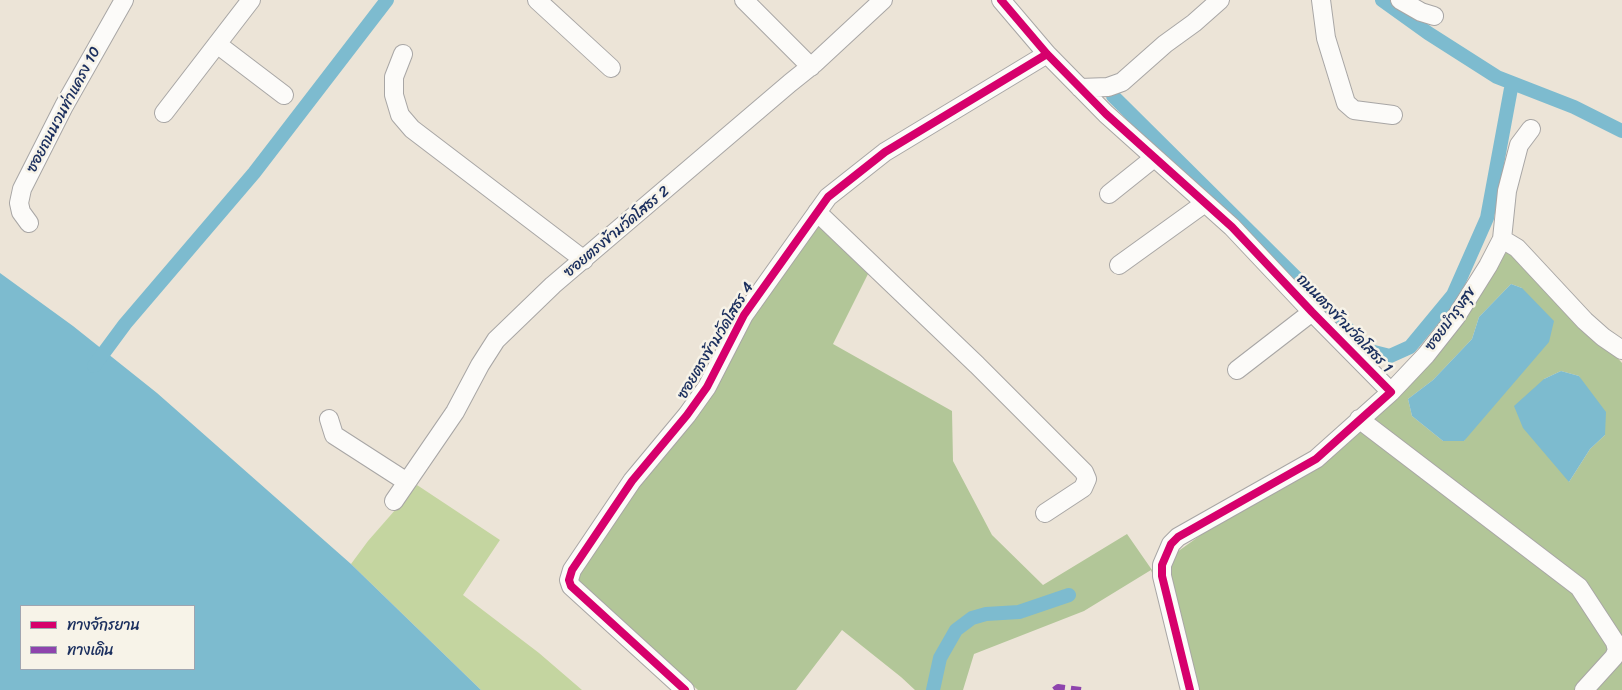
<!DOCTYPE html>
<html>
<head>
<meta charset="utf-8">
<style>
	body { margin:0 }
	#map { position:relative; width:1622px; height:690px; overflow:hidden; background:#ece4d7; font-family:Sriracha,"Playpen Sans Thai",sans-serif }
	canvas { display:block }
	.legend { position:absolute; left:20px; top:605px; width:175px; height:65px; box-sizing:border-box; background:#f7f3e8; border:1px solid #9fa5b1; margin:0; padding:6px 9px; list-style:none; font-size:15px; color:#1b2f5e }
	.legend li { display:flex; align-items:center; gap:10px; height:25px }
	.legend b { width:25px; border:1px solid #9fa5b1 }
</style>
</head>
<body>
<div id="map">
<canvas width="1622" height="690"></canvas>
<ul class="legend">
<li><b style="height:6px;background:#d6006c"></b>ทางจักรยาน</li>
<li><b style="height:6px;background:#8e44ad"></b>ทางเดิน</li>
</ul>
</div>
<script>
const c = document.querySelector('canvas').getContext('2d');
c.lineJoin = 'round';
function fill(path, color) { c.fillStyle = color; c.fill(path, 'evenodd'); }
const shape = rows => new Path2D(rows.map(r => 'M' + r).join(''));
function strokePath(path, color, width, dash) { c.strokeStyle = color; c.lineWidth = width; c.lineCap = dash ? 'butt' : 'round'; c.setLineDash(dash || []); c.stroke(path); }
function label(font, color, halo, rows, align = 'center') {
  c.font = font + ' Sriracha,"Playpen Sans Thai",sans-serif'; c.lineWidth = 5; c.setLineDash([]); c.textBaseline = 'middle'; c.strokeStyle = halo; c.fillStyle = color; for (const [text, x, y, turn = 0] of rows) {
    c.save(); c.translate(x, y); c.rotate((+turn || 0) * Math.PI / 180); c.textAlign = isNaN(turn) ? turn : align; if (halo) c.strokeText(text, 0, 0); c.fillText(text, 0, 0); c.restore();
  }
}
fill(shape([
	[417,485,500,540,463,595,539,653,582,690,481,690,351,564,368,541]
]), '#c4d5a0');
fill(shape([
	[819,223,869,272,833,344,952,411,953,461,992,535,1043,585,1127,534,1152,570,1198,537,1384,409,1508,250,1585,321,1622,363,1622,690,1193,690,1151,570,1084,611,974,654,963,690,915,690,901,677,842,630,796,690,698,690,584,589,578,578,581,556,679,434,751,321],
	[1511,284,1522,288,1464,441,1443,441,1412,416,1408,399,1433,380,1472,339,1479,317],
	[1561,371,1579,376,1605,435,1590,449,1569,482,1544,379]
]), '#b2c698');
fill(shape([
	[0,273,73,326,157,393,351,564,481,690,0,690],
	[21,606,194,606,194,669,21,669],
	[1511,284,1522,288,1554,321,1549,342,1464,441,1443,441,1412,416,1408,399,1433,380,1472,339,1479,317],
	[1561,371,1579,376,1606,412,1605,435,1590,449,1569,482,1523,428,1514,406,1544,379]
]), '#7dbbcf');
strokePath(shape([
	[1382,0,1428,33,1497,77,1574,107,1622,131],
	[1113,96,1370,351,1390,356,1410,347,1453,295,1487,218,1512,83],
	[94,366,125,324,254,173,387,0],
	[933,690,940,658,956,630,972,618,986,614,1019,612,1069,595]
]), '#7dbbcf', 14);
const minor = shape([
	[537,0,611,68],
	[744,0,811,67],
	[1001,0,1047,54,1106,114,1232,227,1312,312,1391,392,1316,459,1178,537,1171,544,1162,565,1162,576,1190,690],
	[1321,0,1326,38,1346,103,1354,110,1393,115],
	[1400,0,1421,12,1434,16],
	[217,44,284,95],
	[403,54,394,77,394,95,400,115,412,129,584,260],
	[1080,88,1108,87,1122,82,1165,44,1194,23,1220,0],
	[164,113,251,0],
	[1109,194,1154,158],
	[817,212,977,365,1084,472,1087,479,1083,488,1045,513],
	[29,223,21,212,19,203,22,189,64,106,124,0],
	[1502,239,1517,248,1585,321,1603,337,1622,350],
	[1119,265,1205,203],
	[1237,370,1312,312],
	[1391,392,1426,355,1456,317,1488,266,1502,239,1507,191,1519,145,1531,129],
	[329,419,334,435,407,482],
	[1359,419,1579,587,1615,642,1617,650,1614,657,1584,690],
	[394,501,455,412,480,365,496,340,553,285,790,83,815,63,883,0],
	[685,690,571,586,569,580,572,570,632,481,687,415,707,387,744,315,828,197,885,152,1047,54]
]);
strokePath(minor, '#a8a6a5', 20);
strokePath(minor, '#fcfbf9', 18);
strokePath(shape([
	[1054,690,1058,687,1081,690]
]), '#8e44ad', 6, [12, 6]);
strokePath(shape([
	[1001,0,1047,54,1106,114,1232,227,1312,312,1391,392,1316,459,1178,537,1171,544,1162,565,1162,576,1190,690],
	[685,690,571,586,569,580,572,570,632,481,687,415,707,387,744,315,828,197,885,152,1047,54]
]), '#d6006c', 8);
label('15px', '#1b2f5e', '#f7f3e8', [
	["ซอยถนนวนท่าแครง 10",64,110,-62],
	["ซอยตรงข้ามวัดโสธร 2",617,232,-40],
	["ซอยบำรุงสุข",1451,319,-54],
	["ถนนตรงข้ามวัดโสธร 1",1344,324,46],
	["ซอยตรงข้ามวัดโสธร 4",716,341,-59]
]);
</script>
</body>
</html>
